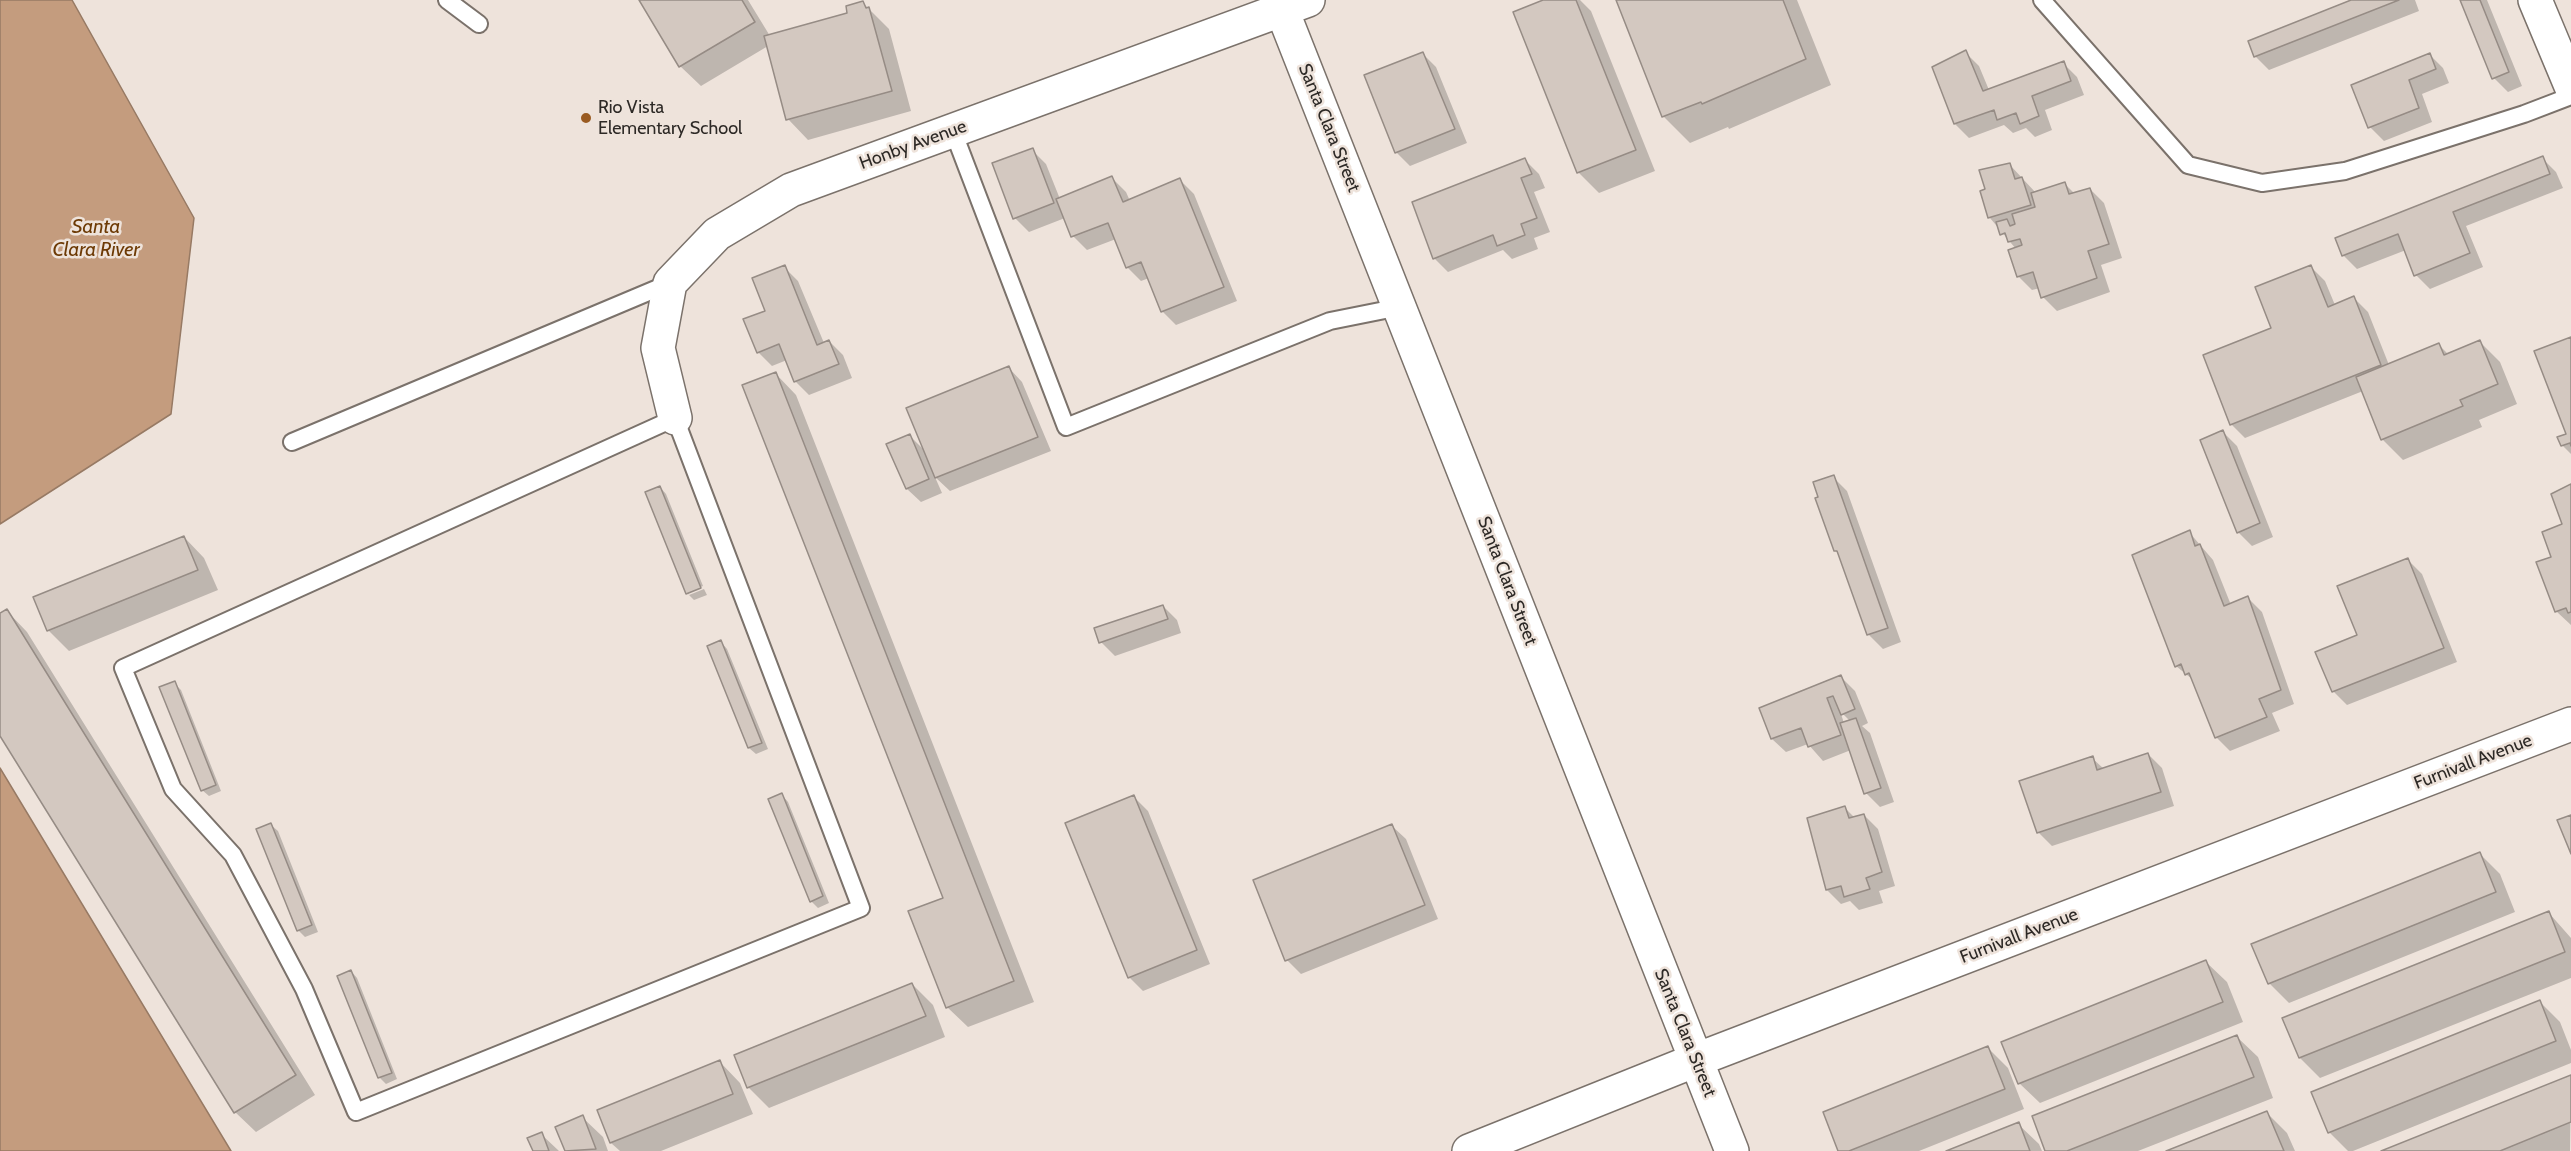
<!DOCTYPE html>
<html>
<head>
<meta charset="utf-8">
<style>
	body { margin:0 }
	canvas { display:block; background:#eee3db }
</style>
</head>
<body>
<canvas width="2571" height="1151"></canvas>
<script>
const c = document.querySelector('canvas').getContext('2d');
c.lineJoin = 'round';
function fill(path, color) { c.fillStyle = color; c.fill(path, 'evenodd'); }
const shape = rows => new Path2D(rows.map(r => 'M' + r).join(''));
function strokePath(path, color, width, dash) { c.strokeStyle = color; c.lineWidth = width; c.lineCap = dash ? 'butt' : 'round'; c.setLineDash(dash || []); c.stroke(path); }
function label(font, color, halo, rows, align = 'center') {
  c.font = font + ' Cabin,sans-serif'; c.lineWidth = 5; c.setLineDash([]); c.textBaseline = 'middle'; c.strokeStyle = halo; c.fillStyle = color; for (const [text, x, y, turn = 0] of rows) {
    c.save(); c.translate(x, y); c.rotate((+turn || 0) * Math.PI / 180); c.textAlign = isNaN(turn) ? turn : align; if (halo) c.strokeText(text, 0, 0); c.fillText(text, 0, 0); c.restore();
  }
}
const water = shape([
	[0,0,72,0,194,218,171,414,0,524,0,0],
	[0,768,231,1151,0,1151,0,768]
]);
fill(water, '#c49c7e');
strokePath(water, '#977a64', 1.5);
fill(shape([
	[640,0,748,0,770,36,849,14,863,3,889,29,911,111,808,140,788,119,768,46,701,86,680,66],
	[1547,0,1580,0,1591,11,1655,171,1599,193,1579,173,1515,13],
	[1617,0,1797,0,1831,85,1729,129,1728,127,1690,143,1664,117],
	[2356,0,2415,0,2419,11,2269,70,2255,56],
	[2462,0,2487,0,2522,86,2508,92,2494,78],
	[1965,52,1979,66,1989,90,2063,63,2077,77,2084,95,2045,110,2052,130,2035,137,2026,128,2013,133,2004,125,1969,138,1955,124,1934,68],
	[1422,53,1436,67,1467,143,1410,166,1396,152],
	[2429,54,2443,68,2449,83,2422,94,2432,122,2384,141,2370,127],
	[1032,150,1046,164,1060,199,1112,178,1126,192,1130,201,1180,180,1194,194,1237,301,1176,325,1162,311,1149,278,1141,281,1127,267,1116,239,1087,250,1073,236,1065,218,1029,232,1015,218],
	[2542,158,2556,172,2563,188,2466,226,2483,267,2430,289,2416,275,2406,250,2357,269,2343,255],
	[1525,160,1539,174,1545,188,1534,192,1550,232,1534,238,1538,249,1512,259,1503,250,1448,272,1434,258],
	[2010,165,2036,193,2065,184,2075,194,2090,189,2104,203,2122,258,2101,265,2110,292,2057,311,2043,297,2040,288,2032,290,2018,276,2016,249,1990,218,1982,192],
	[784,267,798,281,824,343,829,341,843,355,852,378,809,395,795,381,787,360,772,366,758,352],
	[2311,267,2325,281,2335,305,2354,298,2368,312,2389,365,2439,345,2449,355,2480,342,2500,362,2517,404,2479,420,2482,427,2403,460,2382,439,2363,391,2245,438,2231,424,2273,329],
	[2571,339,2571,454,2562,445,2568,435],
	[1009,368,1022,382,1051,451,950,491,935,477,942,493,921,502,907,489,888,445,909,435,926,452],
	[776,374,796,395,1034,1002,968,1027,947,1007,945,899],
	[2223,432,2237,446,2273,537,2252,546,2238,532],
	[1833,477,1847,491,1901,642,1883,649,1869,635,1841,556,1835,550,1820,498],
	[660,487,666,494,703,586,689,592,689,595,647,493],
	[2571,487,2571,625,2557,612,2538,563,2553,558,2564,525],
	[2189,532,2213,560,2231,605,2248,598,2262,612,2294,704,2272,713,2280,731,2230,751,2216,737,2192,679,2176,666],
	[184,537,204,558,218,590,69,651,48,630],
	[2408,560,2422,574,2457,662,2347,705,2333,691,2359,636],
	[704,589,707,595,694,600,689,595],
	[1163,606,1177,620,1181,633,1115,656,1101,642],
	[7,611,27,632,315,1095,256,1132,235,1112,0,733,0,615],
	[721,642,727,649,768,749,756,754,749,748,709,647],
	[1841,677,1855,691,1868,723,1862,726,1870,733,1894,802,1880,807,1866,793,1851,750,1823,761,1808,744,1786,752,1772,739,1761,709],
	[1840,711,1850,721,1844,723],
	[174,683,181,690,221,791,209,796,202,790],
	[2148,754,2162,768,2174,806,2052,846,2038,832,2092,758,2104,769],
	[782,795,788,802,829,903,818,908,811,901],
	[1134,797,1148,811,1210,964,1143,991,1129,977],
	[1845,808,1855,818,1864,815,1878,829,1895,886,1879,891,1883,903,1859,910,1850,901,1841,904,1827,890],
	[271,825,278,831,318,932,305,937,298,930],
	[1392,826,1406,839,1438,919,1301,974,1287,960],
	[2480,854,2500,874,2515,912,2289,1003,2269,983],
	[2549,913,2571,938,2571,978,2320,1078,2300,1058],
	[2206,962,2227,982,2243,1022,2040,1103,2019,1083],
	[351,971,357,978,397,1079,386,1084,379,1077],
	[912,984,933,1005,945,1037,769,1108,748,1087],
	[2539,1001,2560,1022,2571,1050,2571,1063,2353,1151,2348,1151,2329,1132],
	[2237,1037,2258,1057,2273,1098,2138,1151,2047,1151],
	[1988,1048,2008,1068,2024,1109,1919,1151,1840,1151],
	[720,1062,740,1083,753,1114,661,1151,620,1151,611,1143,598,1111],
	[2571,1076,2570,1151,2385,1151],
	[2267,1113,2287,1133,2295,1151,2170,1151],
	[582,1117,603,1137,608,1151,566,1151,557,1127],
	[2018,1124,2039,1144,2042,1151,1950,1151],
	[541,1134,559,1151,534,1151]
]), '#0003');
const building = shape([
	[639,0,742,0,755,22,679,67,639,0],
	[1543,0,1576,0,1636,150,1577,173,1513,12,1543,0],
	[1616,0,1783,0,1806,59,1702,104,1701,102,1662,117,1616,0],
	[2351,0,2399,0,2254,57,2248,41,2351,0],
	[2460,0,2480,0,2509,72,2492,79,2460,0],
	[863,1,866,8,869,7,892,91,786,120,764,36,847,13,846,6,863,1],
	[1966,50,1983,91,2064,61,2071,81,2032,96,2039,116,2020,124,2016,113,1997,120,1994,110,1954,124,1932,67,1966,50],
	[1423,52,1455,129,1395,153,1364,75,1423,52],
	[2430,53,2436,69,2409,80,2419,108,2368,128,2351,85,2430,53],
	[1033,148,1054,203,1013,219,992,163,1033,148],
	[2543,156,2550,174,2453,212,2470,253,2414,276,2398,234,2342,256,2335,238,2543,156],
	[1525,158,1532,174,1521,178,1537,218,1521,224,1525,235,1497,246,1493,235,1433,259,1412,202,1525,158],
	[2010,163,2015,179,2022,177,2031,205,1988,218,1980,191,1985,189,1979,170,2010,163],
	[1112,176,1123,202,1180,178,1224,287,1161,312,1141,262,1126,268,1108,223,1071,237,1056,199,1112,176],
	[2065,182,2069,194,2090,188,2109,244,2088,251,2097,278,2041,298,2033,272,2017,277,2008,250,2022,245,2020,239,2008,242,2005,233,2000,235,1996,222,2007,219,2010,226,2015,224,2012,214,2035,207,2031,193,2065,182],
	[785,265,817,345,829,340,839,364,794,382,779,344,757,353,743,319,765,311,752,278,785,265],
	[2311,265,2328,307,2354,296,2381,365,2230,425,2203,355,2271,328,2255,287,2311,265],
	[2571,337,2571,446,2570,443,2561,446,2557,437,2566,434,2534,351,2571,337],
	[2480,340,2498,384,2460,400,2463,406,2381,440,2356,377,2439,343,2444,355,2480,340],
	[1009,366,1038,437,935,478,906,408,1009,366],
	[776,372,1014,981,946,1008,908,911,943,898,742,385,776,372],
	[2223,430,2260,523,2237,533,2200,440,2223,430],
	[910,434,929,479,906,489,886,444,910,434],
	[1834,475,1888,628,1867,635,1837,551,1834,551,1815,498,1818,497,1813,482,1834,475],
	[2571,484,2571,612,2568,613,2566,608,2555,612,2536,562,2551,557,2542,532,2562,524,2551,494,2571,484],
	[660,486,701,588,686,594,645,492,660,486],
	[2190,530,2195,546,2200,544,2224,606,2248,596,2281,690,2259,699,2267,717,2215,738,2189,673,2185,675,2181,664,2175,667,2132,555,2190,530],
	[184,536,198,570,47,631,33,597,184,536],
	[2408,558,2444,648,2332,692,2315,652,2357,635,2337,586,2408,558],
	[1163,605,1168,619,1099,643,1094,628,1163,605],
	[7,609,296,1075,234,1113,0,736,0,613,7,609],
	[721,640,762,743,748,748,707,646,721,640],
	[1841,675,1855,709,1841,715,1833,696,1827,698,1841,735,1808,747,1801,728,1771,739,1759,708,1841,675],
	[175,681,216,785,201,791,159,687,175,681],
	[1856,718,1881,788,1864,794,1840,723,1856,718],
	[2148,753,2161,792,2037,833,2019,781,2093,756,2097,770,2148,753],
	[782,793,823,896,810,902,768,799,782,793],
	[1134,795,1197,950,1128,978,1065,823,1134,795],
	[1845,806,1849,818,1864,814,1882,872,1866,878,1870,889,1844,897,1841,886,1826,890,1807,818,1845,806],
	[2571,815,2571,854,2557,820,2571,815],
	[271,823,312,925,297,931,256,829,271,823],
	[1392,824,1425,905,1285,961,1253,880,1392,824],
	[2480,852,2496,892,2268,984,2251,944,2480,852],
	[2549,911,2565,952,2299,1058,2282,1018,2549,911],
	[2206,960,2223,1002,2018,1084,2001,1042,2206,960],
	[351,970,392,1073,378,1078,337,976,351,970],
	[912,983,926,1016,747,1088,734,1055,912,983],
	[2540,1000,2556,1041,2328,1133,2311,1092,2540,1000],
	[2237,1035,2254,1077,2067,1151,2045,1151,2032,1116,2237,1035],
	[1988,1046,2005,1089,1849,1151,1838,1151,1823,1112,1988,1046],
	[720,1060,733,1094,610,1143,597,1110,720,1060],
	[2571,1075,2571,1122,2500,1151,2381,1151,2571,1075],
	[2267,1111,2284,1151,2166,1151,2267,1111],
	[583,1115,596,1149,565,1151,555,1127,583,1115],
	[2019,1122,2030,1151,1946,1151,2019,1122],
	[542,1132,549,1151,533,1151,527,1138,542,1132]
]);
fill(building, '#d3c8c0');
strokePath(building, '#968c85', 1.5);
const lane = shape([
	[447,0,479,24],
	[2042,0,2188,165,2262,183,2345,171,2524,114,2571,96],
	[953,131,1066,427,1330,321,1400,307],
	[675,418,861,908,356,1112,304,989,233,855,173,789,123,668,675,418],
	[292,442,670,283]
]);
const street = shape([
	[1278,0,1732,1151],
	[2535,0,2571,86],
	[675,418,658,348,670,283,717,234,791,190,1308,0],
	[1469,1151,1696,1060,2571,724]
]);
strokePath(lane, '#7b726b', 20);
strokePath(street, '#7b726b', 36);
strokePath(lane, '#fff', 16);
strokePath(street, '#fff', 33);
for (const [x, y, r, color] of [
	[586,118,6,"#9a5b21"]
]) { const dot = new Path2D(); dot.arc(x, y, r, 0, 2 * Math.PI); c.fillStyle = color; c.fill(dot); strokePath(dot, '#eee3db', 2); }
label('18px', '#2d2926', '#eee3db', [
	["Rio Vista",598,108],
	["Elementary School",598,129]
], 'left');
label('18px', '#2d2926', '#eee3db', [
	["Santa Clara Street",1329,128,68],
	["Honby Avenue",913,145,-20],
	["Santa Clara Street",1507,581,69],
	["Furnivall Avenue",2473,762,-21],
	["Furnivall Avenue",2019,936,-21],
	["Santa Clara Street",1685,1033,68]
]);
label('italic 20px', '#6d3a05', '#eee3db', [
	["Santa",96,227],
	["Clara River",96,250]
]);
</script>
</body>
</html>
